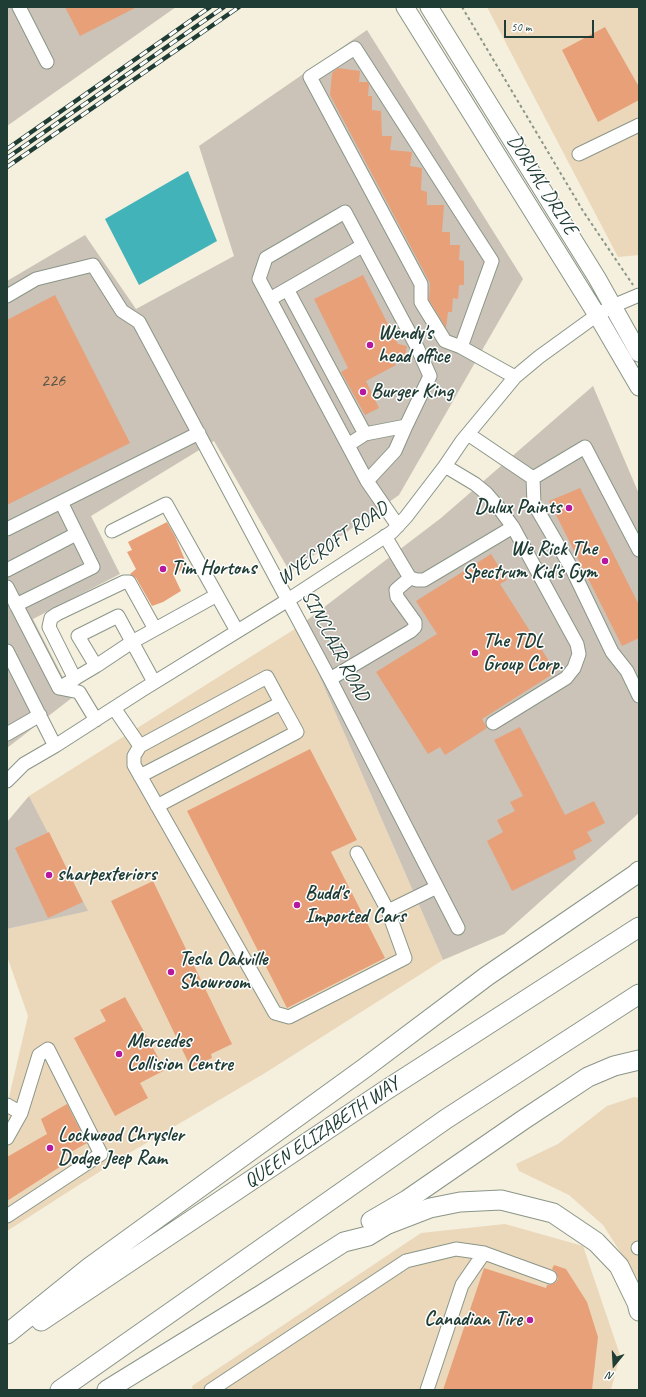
<!DOCTYPE html>
<html>
<head>
<meta charset="utf-8">
<style>
	body { margin:0 }
	#map { position:relative; width:646px; height:1397px; overflow:hidden; background:#f5efdd; font-family:Caveat,sans-serif }
	canvas { display:block }
	.frame { position:absolute; inset:0; border:8px solid #1f3d34; pointer-events:none }
	.north { position:absolute; left:594px; top:1345px; width:40px; height:40px; -webkit-text-stroke:3px #fff; paint-order:stroke; rotate:198deg; font-size:11px; font-weight:700; line-height:16px; text-align:center; color:#1f3d34 }
	.north::after { content:''; display:block; margin:auto; width:14px; height:18px; background:#1f3d34; clip-path:polygon(50% 0,100% 100%,50% 72%,0 100%) }
	.scale { position:absolute; left:504px; top:20px; width:90px; height:18px; box-sizing:border-box; border:2px solid #1f3d34; border-top:0; padding-left:5px; font-size:12px; line-height:14px; white-space:nowrap; color:#1f3d34; -webkit-text-stroke:3px #fff; paint-order:stroke }
</style>
</head>
<body>
<div id="map">
<canvas width="646" height="1397"></canvas>
<div class="frame"></div>
<div class="north">N</div>
<div class="scale">50 m</div>
</div>
<script>
const c = document.querySelector('canvas').getContext('2d');
c.lineJoin = 'round';
function fill(path, color) { c.fillStyle = color; c.fill(path, 'evenodd'); }
const shape = rows => new Path2D(rows.map(r => 'M' + r).join(''));
function strokePath(path, color, width, dash) { c.strokeStyle = color; c.lineWidth = width; c.lineCap = dash ? 'butt' : 'round'; c.setLineDash(dash || []); c.stroke(path); }
function label(font, color, halo, rows, align = 'center') {
  c.font = font + ' Caveat,sans-serif'; c.lineWidth = 3; c.setLineDash([]); c.textBaseline = 'middle'; c.strokeStyle = halo; c.fillStyle = color; for (const [text, x, y, turn = 0] of rows) {
    c.save(); c.translate(x, y); c.rotate((+turn || 0) * Math.PI / 180); c.textAlign = isNaN(turn) ? turn : align; if (halo) c.strokeText(text, 0, 0); c.fillText(text, 0, 0); c.restore();
  }
}
fill(shape([
	[487,7,639,7,639,255,618,257],
	[298,627,443,960,265,1073,121,1158,7,1231,7,1106,28,1016,7,956,7,929,87,911,29,796],
	[634,1097,639,1098,639,1281,603,1225,569,1195,519,1171,516,1164,558,1144,607,1106],
	[505,1224,583,1246,620,1355,611,1390,193,1390,192,1386,421,1233]
]), '#ebd8ba');
fill(shape([
	[7,7,176,7,7,126],
	[367,30,523,279,399,495,290,572,214,441,91,516,120,574,33,619,73,697,7,748,7,281,85,235,136,309,234,256,199,146],
	[593,386,639,494,639,813,504,934,443,960,298,627,441,518],
	[29,796,88,911,7,929,7,822]
]), '#cbc3b8');
fill(shape([
	[188,171,217,241,139,285,105,219]
]), '#42b3b9');
fill(shape([
	[65,7,137,7,80,36],
	[605,27,639,87,639,100,598,122,562,50],
	[338,68,360,71,359,82,368,82,369,85,368,96,372,96,372,110,381,111,382,136,392,136,390,150,412,152,410,166,422,168,421,190,427,192,427,205,444,205,442,232,450,232,450,245,460,245,459,260,464,261,464,285,459,285,458,299,453,298,452,312,448,312,446,328,429,300,430,283,330,95,332,73],
	[363,275,398,344,407,346,405,356,387,355,396,365,366,381,379,408,365,415,341,372,348,368,314,299],
	[55,295,130,443,7,505,7,320],
	[580,488,639,605,639,638,622,646,549,501],
	[167,522,175,536,187,565,174,576,181,591,163,602,152,606,136,578,130,574,136,569,127,552,132,550,128,542],
	[491,554,507,580,500,584,556,672,482,719,487,728,445,755,440,747,428,754,376,672,437,634,416,601],
	[520,727,565,815,594,801,605,823,587,832,592,841,573,851,576,859,512,891,487,841,503,832,497,820,515,811,510,802,523,796,494,740],
	[310,749,357,840,331,852,385,958,287,1008,187,811],
	[49,832,83,902,48,918,15,848],
	[153,881,232,1044,211,1054,212,1058,191,1068,111,901],
	[125,997,165,1070,140,1083,148,1098,115,1116,74,1038,106,1021,100,1010],
	[67,1104,87,1143,64,1156,66,1163,7,1201,7,1157,47,1134,41,1119],
	[554,1265,566,1269,587,1302,598,1337,592,1390,443,1390,484,1268,546,1288,547,1285,555,1283,558,1279,556,1272,552,1269]
]), '#e8a079');
const minor = shape([
	[19,7,47,62],
	[579,154,639,125],
	[287,289,365,434],
	[7,296,36,279,93,265,122,311,139,322,330,679,458,928],
	[270,299,362,246],
	[461,347,445,341,421,302,421,284,310,77,355,48,492,261,461,347,515,377],
	[468,434,533,478],
	[348,445,365,434,406,426,430,376,417,347,345,212,266,258,259,279,367,481,398,526],
	[445,466,475,484,486,493,499,508,513,527,577,644,579,654,574,668,566,678,493,723],
	[533,478,534,504,572,569,612,652,627,671,639,696],
	[533,478,585,447,639,550],
	[367,481,395,451,406,426],
	[7,529,199,433],
	[112,531,166,504,237,631],
	[385,536,410,578,417,580,424,580,513,527],
	[7,570,76,534],
	[7,587,59,688,79,692,96,720],
	[16,605,93,567,61,502],
	[7,651,55,746],
	[96,666,78,636,118,616,154,682],
	[75,679,49,627,51,618,57,614,124,582,129,582,155,629],
	[330,679,411,631,415,627,415,622,397,597,396,590,410,578],
	[59,688,96,666,132,642,217,595],
	[114,708,140,746,134,756,134,765,275,1013,289,1017,405,958,388,911,437,887],
	[7,734,40,715],
	[140,746,267,677,281,703],
	[140,776,281,703,297,732,157,806],
	[7,781,24,764,55,746,142,690,288,600,392,532,406,517,445,466,462,441,515,377,539,357,597,315,613,306,639,295],
	[357,853,388,911],
	[7,1105,21,1113],
	[7,1138,21,1113,39,1055,48,1049,101,1154,7,1216],
	[638,1248,639,1248],
	[211,1390,406,1261,456,1249,484,1253,550,1277],
	[427,1390,462,1285,484,1253]
]);
const major = shape([
	[405,7,597,315,639,387],
	[429,7,597,278,639,353]
]);
const highway = shape([
	[371,1221,407,1200,523,1120,588,1077,614,1066,639,1060],
	[41,1321,386,1090,639,927],
	[7,1334,90,1267,366,1067,487,976,636,874,639,871],
	[60,1390,446,1119,639,994],
	[107,1390,261,1295,344,1242,368,1236,386,1225,430,1208,460,1202,501,1200,553,1213,596,1242,619,1266,637,1303,639,1311]
]);
strokePath(minor, '#8a9688', 15);
strokePath(major, '#8a9688', 19);
strokePath(highway, '#8a9688', 21);
strokePath(shape([
	[462,7,583,211,633,285]
]), '#8a9688', 2, [3, 3]);
strokePath(minor, '#fff', 13);
strokePath(major, '#fff', 17);
strokePath(highway, '#fff', 19);
const rail = shape([
	[7,149,210,7],
	[7,158,224,7],
	[7,167,239,7]
]);
strokePath(rail, '#1f3d34', 4.5);
strokePath(rail, '#fff', 3, [9]);
for (const [x, y, r, color] of [
	[370,345,4,"#b5179e"],
	[363,392,4,"#b5179e"],
	[569,508,4,"#b5179e"],
	[605,561,4,"#b5179e"],
	[163,569,4,"#b5179e"],
	[475,653,4,"#b5179e"],
	[49,875,4,"#b5179e"],
	[297,905,4,"#b5179e"],
	[171,972,4,"#b5179e"],
	[119,1054,4,"#b5179e"],
	[50,1148,4,"#b5179e"],
	[530,1320,4,"#b5179e"]
]) { const dot = new Path2D(); dot.arc(x, y, r, 0, 2 * Math.PI); c.fillStyle = color; c.fill(dot); strokePath(dot, '#fff', 1.5); }
label('18px', '#515645', null, [
	["226",53,381]
]);
label('20px', '#1f3d34', '#fff', [
	["DORVAL DRIVE",542,185,58],
	["WYECROFT ROAD",333,544,-35],
	["SINCLAIR ROAD",335,646,62],
	["QUEEN ELIZABETH WAY",322,1133,-34]
]);
label('bold 20px', '#1f3d34', '#fff', [
	["Wendy's",378,334],
	["head office",378,357],
	["Burger King",371,392],
	["Dulux Paints",561,508,"right"],
	["We Rick The",597,550,"right"],
	["Spectrum Kid's Gym",597,573,"right"],
	["Tim Hortons",171,569],
	["The TDL",483,642],
	["Group Corp.",483,665],
	["sharpexteriors",57,875],
	["Budd's",305,894],
	["Imported Cars",305,917],
	["Tesla Oakville",179,960],
	["Showroom",179,983],
	["Mercedes",127,1042],
	["Collision Centre",127,1065],
	["Lockwood Chrysler",58,1136],
	["Dodge Jeep Ram",58,1159],
	["Canadian Tire",522,1320,"right"]
], 'left');
</script>
</body>
</html>
